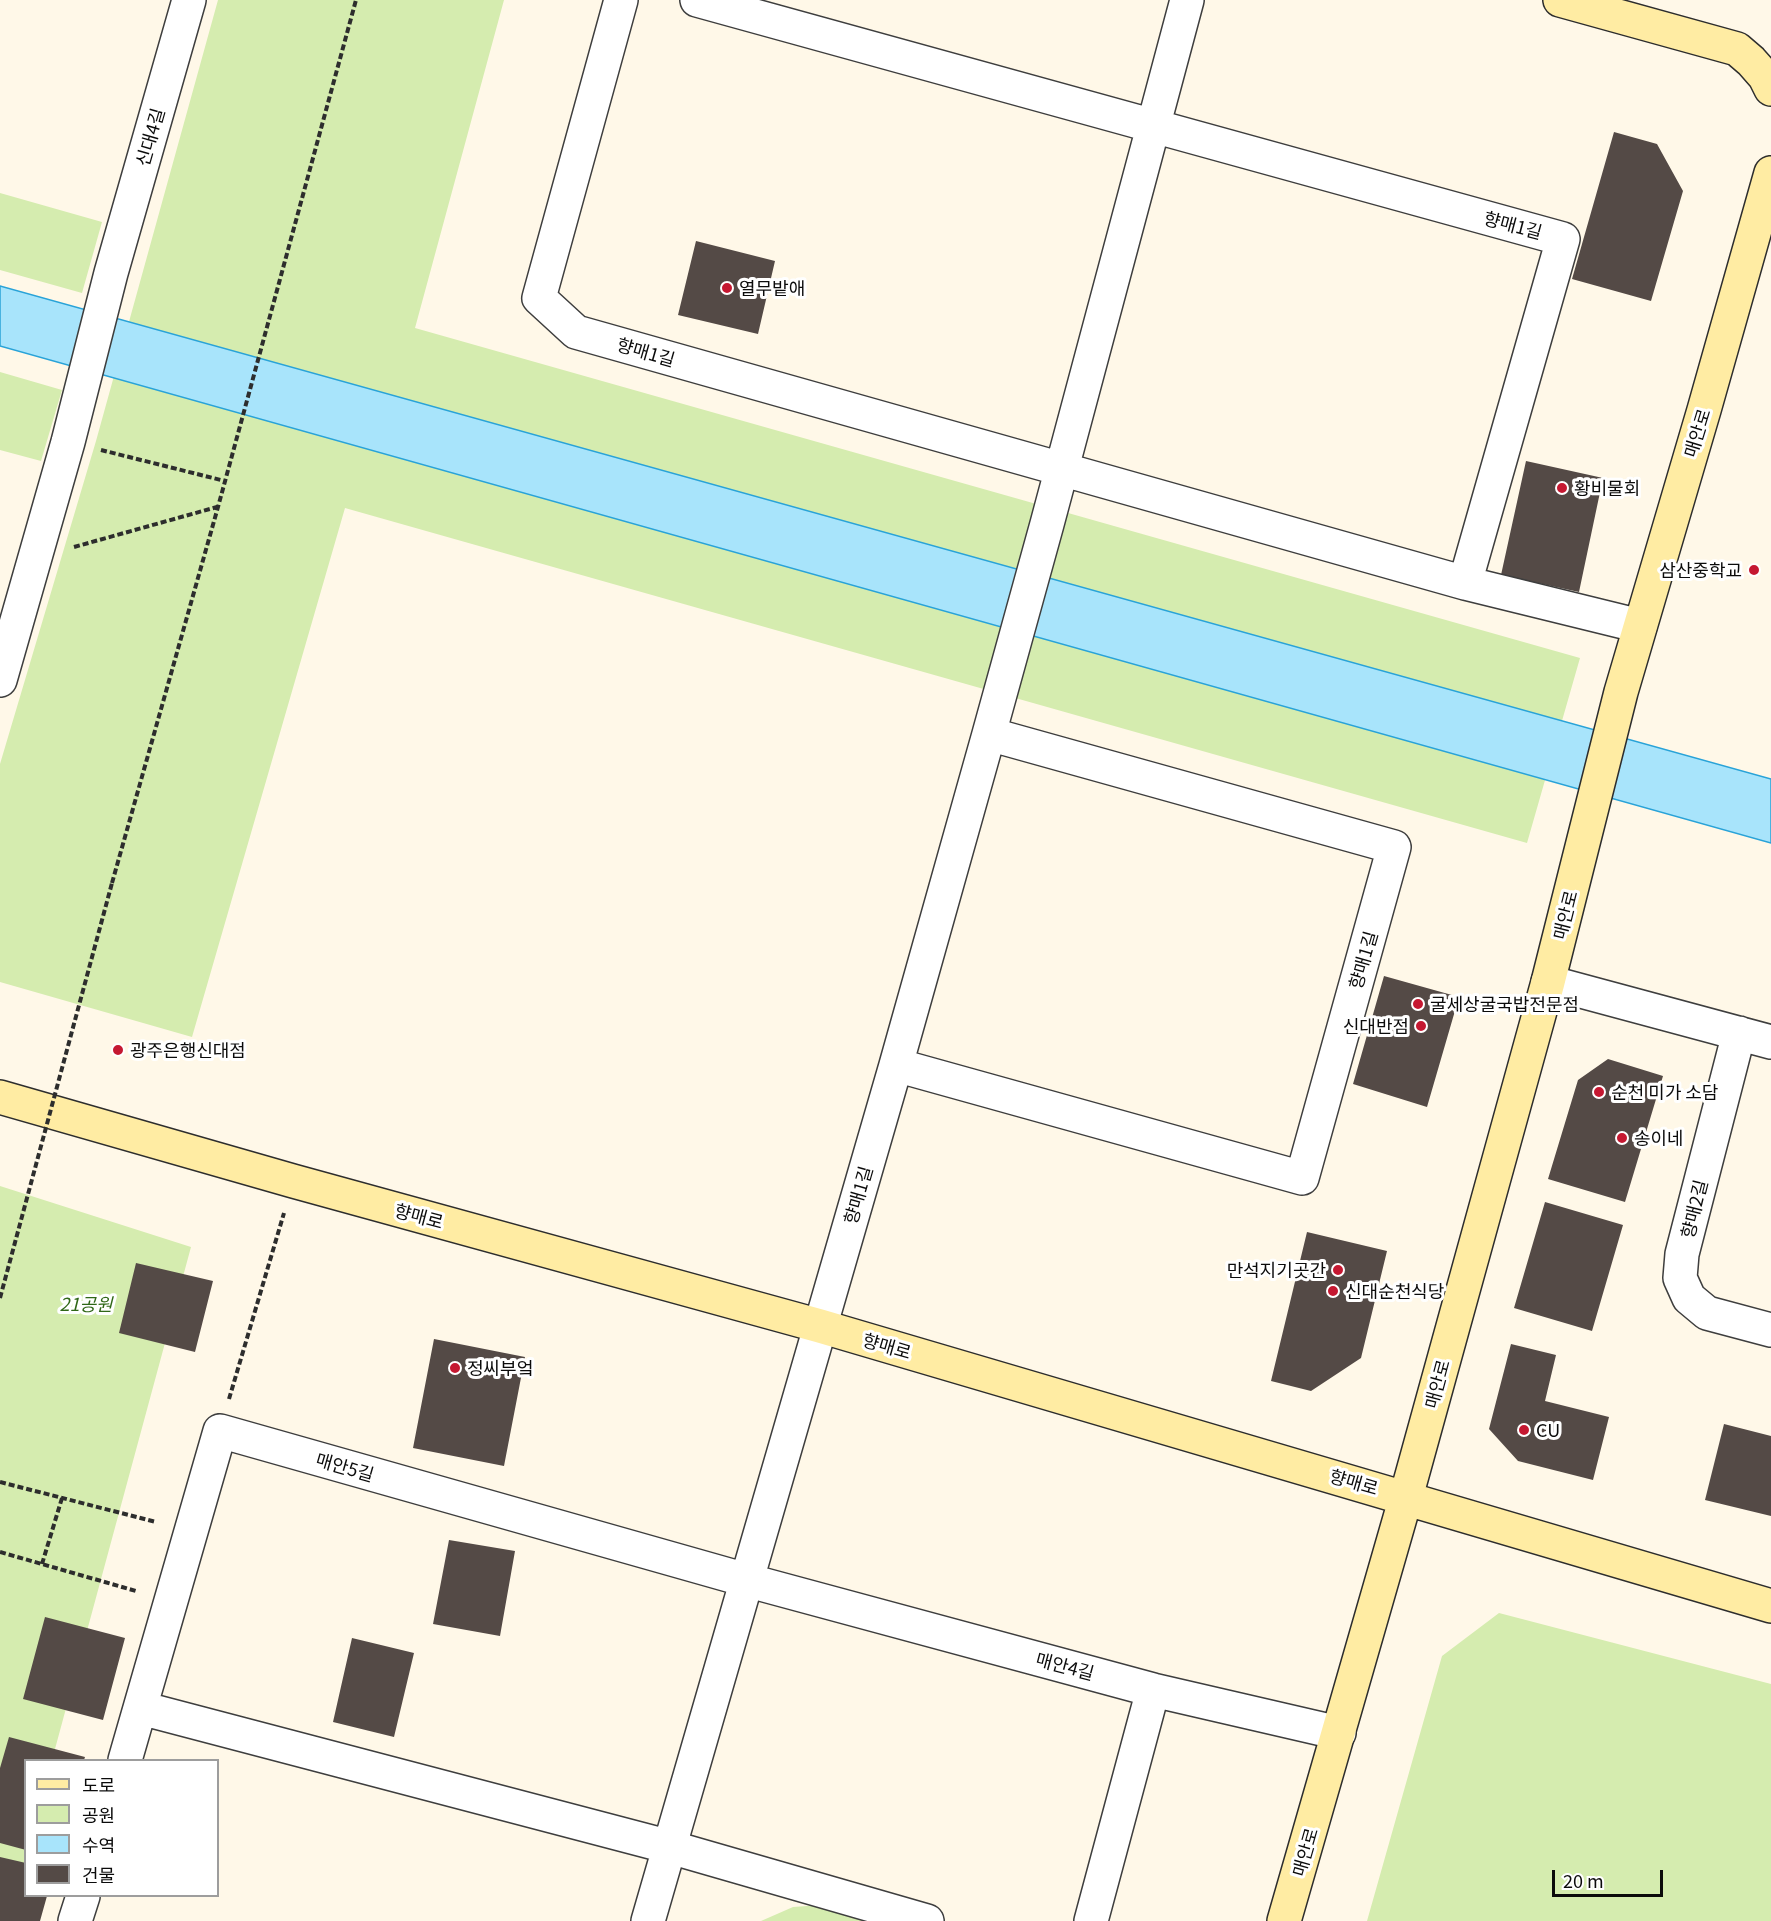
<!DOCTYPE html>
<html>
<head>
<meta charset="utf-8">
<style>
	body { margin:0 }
	#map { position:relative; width:1771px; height:1921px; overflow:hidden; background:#fff8e8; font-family:Georgia,"Noto Sans KR",serif }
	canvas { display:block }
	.legend { position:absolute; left:24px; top:1759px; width:195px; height:138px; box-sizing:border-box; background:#fff; border:2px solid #9d9d9d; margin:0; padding:8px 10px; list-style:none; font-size:18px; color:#0b0b0b }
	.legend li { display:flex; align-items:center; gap:12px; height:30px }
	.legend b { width:30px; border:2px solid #9d9d9d }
	.scale { position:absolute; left:1552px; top:1870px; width:111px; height:27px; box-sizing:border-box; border:3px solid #0b0b0b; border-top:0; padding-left:8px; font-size:18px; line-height:21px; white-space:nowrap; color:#0b0b0b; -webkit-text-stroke:4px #fff; paint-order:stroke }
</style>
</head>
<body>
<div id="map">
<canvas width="1771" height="1921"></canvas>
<ul class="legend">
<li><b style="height:8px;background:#ffeca3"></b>도로</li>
<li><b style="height:16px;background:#d5ecaf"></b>공원</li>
<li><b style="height:16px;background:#a8e4fb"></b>수역</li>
<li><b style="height:16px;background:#544a46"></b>건물</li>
</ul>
<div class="scale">20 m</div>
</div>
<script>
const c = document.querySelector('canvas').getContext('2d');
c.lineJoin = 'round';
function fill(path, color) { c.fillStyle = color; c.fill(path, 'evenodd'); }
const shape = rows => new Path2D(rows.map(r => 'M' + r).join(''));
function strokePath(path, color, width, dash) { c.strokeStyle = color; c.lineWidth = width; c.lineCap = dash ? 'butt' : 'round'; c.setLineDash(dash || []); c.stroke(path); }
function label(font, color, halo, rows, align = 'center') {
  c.font = font + ' Georgia,"Noto Sans KR",serif'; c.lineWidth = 6; c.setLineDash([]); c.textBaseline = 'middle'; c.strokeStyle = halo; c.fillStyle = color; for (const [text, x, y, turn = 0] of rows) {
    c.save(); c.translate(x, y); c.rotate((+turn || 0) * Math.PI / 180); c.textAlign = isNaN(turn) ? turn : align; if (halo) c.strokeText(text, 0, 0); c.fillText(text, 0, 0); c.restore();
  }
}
fill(shape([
	[218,0,504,0,415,328,1580,658,1527,843,345,508,192,1037,0,982,0,764,96,441],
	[0,193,102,222,82,293,0,270],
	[0,372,62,390,41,461,0,450],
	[0,1186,191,1247,52,1760,26,1760,25,1858,9,1921,0,1921],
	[1499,1613,1771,1684,1771,1921,1367,1921,1442,1656],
	[835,1904,882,1921,761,1921,793,1907]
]), '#d5ecaf');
const water = shape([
	[0,286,1771,779,1771,843,0,346,0,286]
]);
fill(water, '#a8e4fb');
strokePath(water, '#29a3d8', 1.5);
fill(shape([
	[1614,132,1657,144,1683,191,1651,301,1572,279],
	[696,241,775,261,758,334,678,315],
	[1526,461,1603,478,1579,592,1501,575],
	[1384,976,1459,997,1427,1107,1353,1084],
	[1608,1059,1663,1076,1625,1202,1548,1179,1578,1080],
	[1545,1202,1623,1225,1592,1331,1514,1308],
	[1307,1232,1387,1251,1361,1358,1311,1391,1271,1381],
	[136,1263,213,1281,195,1352,119,1333],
	[434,1339,525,1357,504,1466,413,1448],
	[1511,1344,1556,1355,1545,1401,1609,1417,1593,1480,1518,1461,1489,1429],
	[1724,1424,1771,1436,1771,1516,1705,1500],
	[449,1540,515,1551,500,1636,433,1624],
	[45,1617,125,1638,103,1720,23,1699],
	[352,1638,414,1653,394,1737,333,1722],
	[9,1737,85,1757,84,1760,26,1760,26,1850,0,1843,0,1768],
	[0,1857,26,1863,26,1896,47,1896,40,1921,0,1921]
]), '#544a46');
const street = shape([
	[621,0,539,298,576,332,1465,583,1563,239,697,0],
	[1465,583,1640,626],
	[0,680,68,442,111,273,189,0],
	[1548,982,1771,1042],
	[1739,1033,1682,1254,1680,1278,1689,1298,1707,1313,1771,1330],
	[896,1065,1302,1178,1394,847,989,734],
	[1153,1690,1339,1733],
	[141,1708,670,1847,927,1921],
	[125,1760,220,1431,746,1580,1153,1690,1091,1921],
	[75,1921,83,1896],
	[648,1921,896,1065,989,734,1047,524,1187,0]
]);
const secondary = shape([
	[1560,0,1737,49,1751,61,1765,77,1771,89],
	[0,1097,293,1181,820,1326,1771,1606],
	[1284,1921,1406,1497,1548,982,1621,692,1704,410,1771,173]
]);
strokePath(street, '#3e3e3e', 36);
strokePath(secondary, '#2d2d2d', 36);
strokePath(shape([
	[101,450,225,481],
	[74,547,217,507],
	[112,883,218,507,356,0],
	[229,1399,284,1213],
	[0,1482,156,1522],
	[0,1552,136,1591],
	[42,1564,62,1498]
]), '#2d2d2d', 4, [6, 3]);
strokePath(street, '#fff', 33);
strokePath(secondary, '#ffeca3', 33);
strokePath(shape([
	[0,1298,112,883]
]), '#2d2d2d', 4, [6, 3]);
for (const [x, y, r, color] of [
	[727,288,6,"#c51831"],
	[1562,488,6,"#c51831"],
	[1754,570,6,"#c51831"],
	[1418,1004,6,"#c51831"],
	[1421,1026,6,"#c51831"],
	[118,1050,6,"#c51831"],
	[1599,1092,6,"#c51831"],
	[1622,1138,6,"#c51831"],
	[1338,1270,6,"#c51831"],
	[1333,1291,6,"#c51831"],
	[455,1368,6,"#c51831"],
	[1524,1430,6,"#c51831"]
]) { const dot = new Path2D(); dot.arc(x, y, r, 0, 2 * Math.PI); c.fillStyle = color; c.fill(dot); strokePath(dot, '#fff', 2); }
label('18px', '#0b0b0b', '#fff', [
	["신대4길",150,137,-74],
	["향매1길",1513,225,15],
	["향매1길",646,352,16],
	["매안로",1697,433,-73],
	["매안로",1565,915,-76],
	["향매1길",1363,960,-74],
	["향매1길",858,1195,-74],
	["향매2길",1694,1209,-76],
	["향매로",419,1216,15],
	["향매로",887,1346,16],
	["매안로",1437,1384,-75],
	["매안5길",345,1467,16],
	["향매로",1354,1482,16],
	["매안4길",1065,1666,15],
	["매안로",1305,1852,-74]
]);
label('18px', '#0b0b0b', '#fff', [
	["열무밭애",739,288],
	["황비물회",1574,488],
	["삼산중학교",1742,570,"right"],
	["굴세상굴국밥전문점",1430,1004],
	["신대반점",1409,1026,"right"],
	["광주은행신대점",130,1050],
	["순천 미가 소담",1611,1092],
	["송이네",1634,1138],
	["만석지기곳간",1326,1270,"right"],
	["신대순천식당",1345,1291],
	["정씨부엌",467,1368],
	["CU",1536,1430]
], 'left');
label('italic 18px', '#2f6717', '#fff', [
	["21공원",86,1304]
]);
</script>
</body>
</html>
